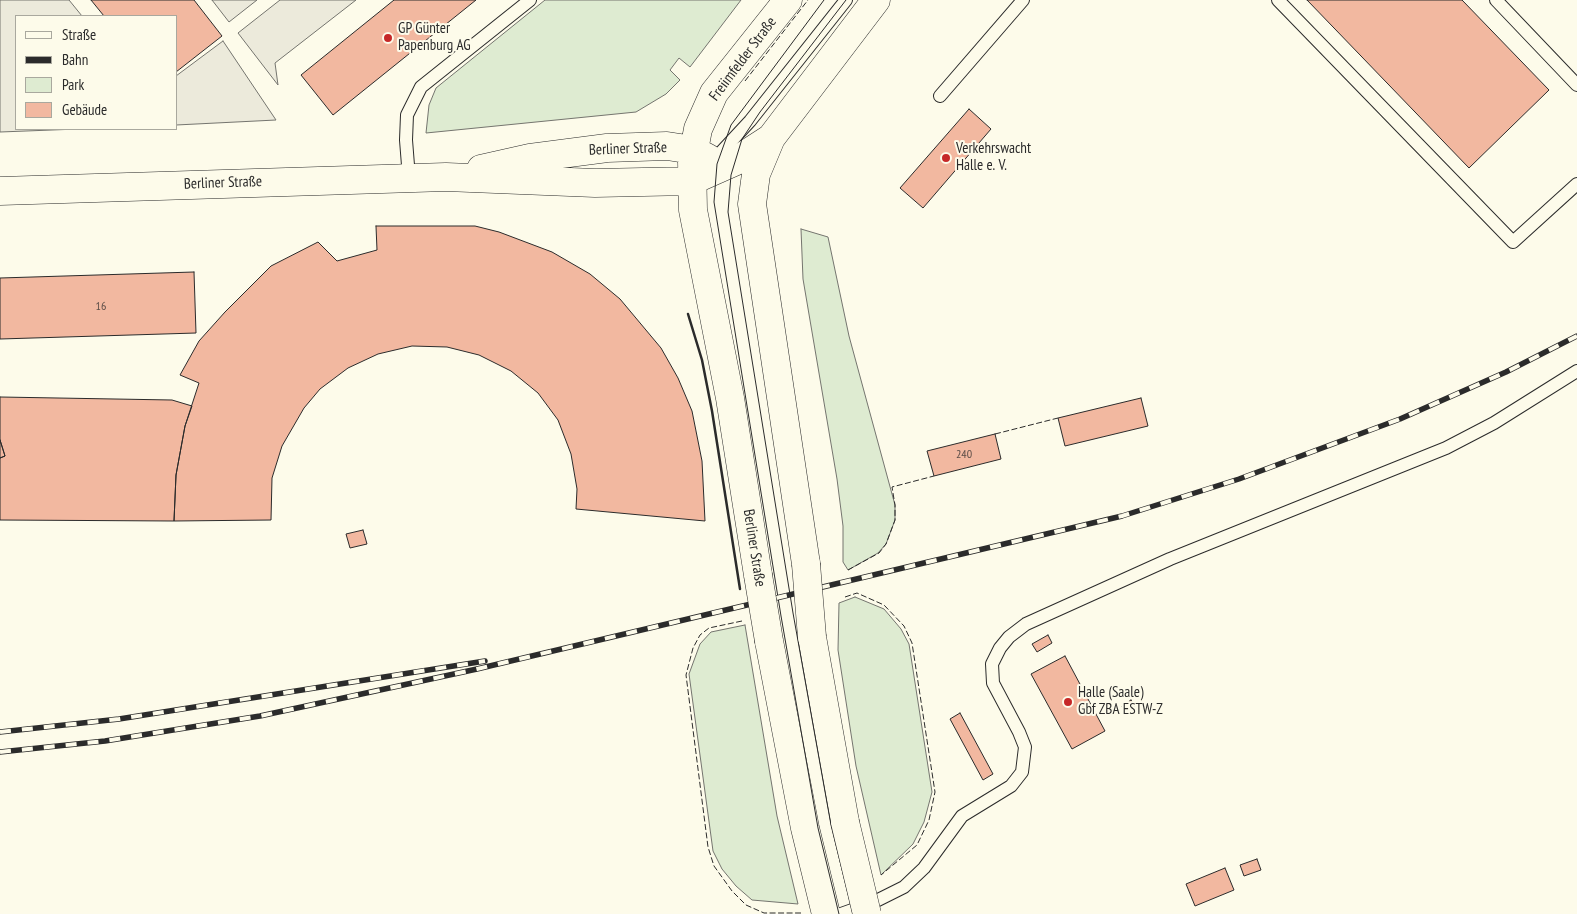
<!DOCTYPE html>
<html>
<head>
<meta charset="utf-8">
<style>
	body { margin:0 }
	#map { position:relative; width:1577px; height:914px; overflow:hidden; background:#fdfbea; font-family:"PT Sans Narrow",sans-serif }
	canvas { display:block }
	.legend { position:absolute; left:15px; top:15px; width:162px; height:115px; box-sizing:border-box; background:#fdfbea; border:1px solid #a9a89e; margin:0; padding:6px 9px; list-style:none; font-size:15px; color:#2b2b2b }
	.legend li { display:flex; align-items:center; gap:10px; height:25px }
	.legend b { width:25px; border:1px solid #a9a89e }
</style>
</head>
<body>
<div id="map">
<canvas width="1577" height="914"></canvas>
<ul class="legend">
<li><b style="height:6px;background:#fdfbea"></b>Straße</li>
<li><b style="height:6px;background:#2b2b2b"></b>Bahn</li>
<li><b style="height:14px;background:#deebd1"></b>Park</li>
<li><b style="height:14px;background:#f2b8a0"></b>Gebäude</li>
</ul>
</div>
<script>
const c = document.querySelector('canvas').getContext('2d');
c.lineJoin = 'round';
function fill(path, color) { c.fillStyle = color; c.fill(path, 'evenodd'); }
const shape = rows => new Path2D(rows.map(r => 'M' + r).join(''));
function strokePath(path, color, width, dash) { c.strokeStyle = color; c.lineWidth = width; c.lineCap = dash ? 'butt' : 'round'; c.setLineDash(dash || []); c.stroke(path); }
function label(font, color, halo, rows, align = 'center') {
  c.font = font + ' "PT Sans Narrow",sans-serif'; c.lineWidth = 4; c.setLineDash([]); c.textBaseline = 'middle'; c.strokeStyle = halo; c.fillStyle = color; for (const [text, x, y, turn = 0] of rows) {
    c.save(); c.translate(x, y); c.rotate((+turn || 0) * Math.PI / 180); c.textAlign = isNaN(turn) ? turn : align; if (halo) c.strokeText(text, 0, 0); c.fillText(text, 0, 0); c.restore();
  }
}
const green = shape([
	[545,0,741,0,690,67,679,58,670,70,680,80,666,94,636,112,426,133,429,105,436,88,545,0],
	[801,229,828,237,849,336,895,505,895,520,886,544,878,553,848,570,843,562,843,526,837,479,803,279,801,229],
	[855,597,884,609,901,629,909,644,932,792,924,822,913,844,881,875,856,766,838,650,839,603,855,597],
	[745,625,777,816,798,904,752,900,736,886,722,869,713,851,689,674,700,644,711,632,745,625]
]);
fill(green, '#deebd1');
strokePath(green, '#74746e', 1);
const parking = shape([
	[0,0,69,0,82,16,16,16,16,129,78,129,0,132,0,0],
	[212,0,257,0,229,22,212,0],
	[280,0,356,0,275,63,278,85,238,33,280,0],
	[223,41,276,120,176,125,176,76,223,41]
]);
fill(parking, '#eceadb');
strokePath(parking, '#74746e', 1);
const building = shape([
	[91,0,194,0,222,36,176,72,176,16,104,16,91,0],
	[394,0,476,0,333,115,301,75,394,0],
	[1307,0,1462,0,1549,90,1469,168,1307,0],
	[969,109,991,129,923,208,900,188,969,109],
	[376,226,475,226,499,232,552,252,590,274,620,299,661,348,678,378,692,411,702,461,705,521,576,509,577,489,571,454,558,420,538,393,511,371,479,355,447,347,412,346,378,354,348,368,320,389,304,408,282,446,272,478,271,520,174,521,176,475,185,426,199,383,180,375,199,341,225,312,271,266,318,242,337,261,377,250,376,226],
	[194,272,196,333,0,339,0,278,194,272],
	[0,397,172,400,192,406,185,426,176,475,174,521,0,520,0,458,5,456,0,440,0,397],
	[1141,398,1148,426,1065,446,1058,418,1141,398],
	[995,434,1001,459,934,476,927,451,995,434],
	[0,440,5,456,0,458,0,440],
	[363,530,367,544,350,548,346,534,363,530],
	[1048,635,1052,643,1037,652,1032,644,1048,635],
	[1065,656,1105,731,1072,749,1031,674,1065,656],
	[1131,700,1135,706,1125,712,1122,706,1131,700],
	[960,713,993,774,983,780,950,719,960,713],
	[1257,859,1261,870,1244,876,1240,865,1257,859],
	[1225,868,1234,890,1195,906,1186,884,1225,868]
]);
fill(building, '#f2b8a0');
strokePath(building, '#2b2b2b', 1);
const lane = shape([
	[1278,0,1513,242,1577,184],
	[1496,0,1577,85],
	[940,96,1023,0],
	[710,164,750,121,846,0],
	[409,178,406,140,407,115,421,87,530,0],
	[841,914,872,903,904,887,924,868,962,816,1011,786,1022,772,1025,747,1019,732,993,683,992,664,1000,648,1009,637,1026,624,1170,559,1446,448,1494,423,1577,371]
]);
const secondary = shape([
	[481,169,530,158,607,148,667,146,693,150,708,158],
	[0,191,446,177,595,183,691,181,734,162,771,138],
	[806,564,752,204,756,174,771,138,876,0],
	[758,575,730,398,693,210,692,161,698,129,714,93,788,0],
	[812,637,845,822],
	[769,641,805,828,826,914]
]);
strokePath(lane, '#2b2b2b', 14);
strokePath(secondary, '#2b2b2b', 29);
strokePath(lane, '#fdfbea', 12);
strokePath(secondary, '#fdfbea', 28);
strokePath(shape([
	[824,0,731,125,717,164,714,202,781,616,818,828,839,914],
	[846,0,760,112,742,139,731,175,728,212,793,613,831,825,853,914]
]), '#2b2b2b', 1);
const rail = shape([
	[0,732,119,719,485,661],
	[0,752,105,741,260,716,477,669,1122,516,1239,479,1400,419,1506,372,1577,336]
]);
strokePath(rail, '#2b2b2b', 5.5);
strokePath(rail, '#fdfbea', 4, [11]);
const secondaryBridge = shape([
	[806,564,812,637],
	[758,575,769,641],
	[845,822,867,914]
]);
strokePath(secondaryBridge, '#2b2b2b', 29, []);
strokePath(secondaryBridge, '#fdfbea', 28);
strokePath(shape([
	[745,81,808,0],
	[995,434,1058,418],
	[848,570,879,553,886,544,895,520,895,505,892,487,934,476],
	[845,597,857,593,884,605,904,626,912,643,935,792,929,820,917,845,881,875],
	[742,621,709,628,700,635,693,648,686,675,708,847,714,866,732,891,746,905,764,913,801,913]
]), '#2b2b2b', 1, [6, 2.5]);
strokePath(shape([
	[688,314,702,360,712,411,740,589]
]), '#2b2b2b', 2.5);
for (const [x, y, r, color] of [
	[388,38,5,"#c62828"],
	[946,158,5,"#c62828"],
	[1068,702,5,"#c62828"]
]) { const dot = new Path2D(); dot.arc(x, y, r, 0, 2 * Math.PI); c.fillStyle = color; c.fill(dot); strokePath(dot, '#fdfbea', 2); }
label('12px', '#5d4e48', null, [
	["16",101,307],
	["240",964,455]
]);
label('15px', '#2b2b2b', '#fdfbea', [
	["GP Günter",398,29],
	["Papenburg AG",398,46],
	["Verkehrswacht",956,149],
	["Halle e. V.",956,166],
	["Halle (Saale)",1078,693],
	["Gbf ZBA ESTW-Z",1078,710]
], 'left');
label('15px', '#2b2b2b', '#fdfbea', [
	["Freiimfelder Straße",743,59,-53],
	["Berliner Straße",628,149,-2],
	["Berliner Straße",223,183,-2],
	["Berliner Straße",754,548,81]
]);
</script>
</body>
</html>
